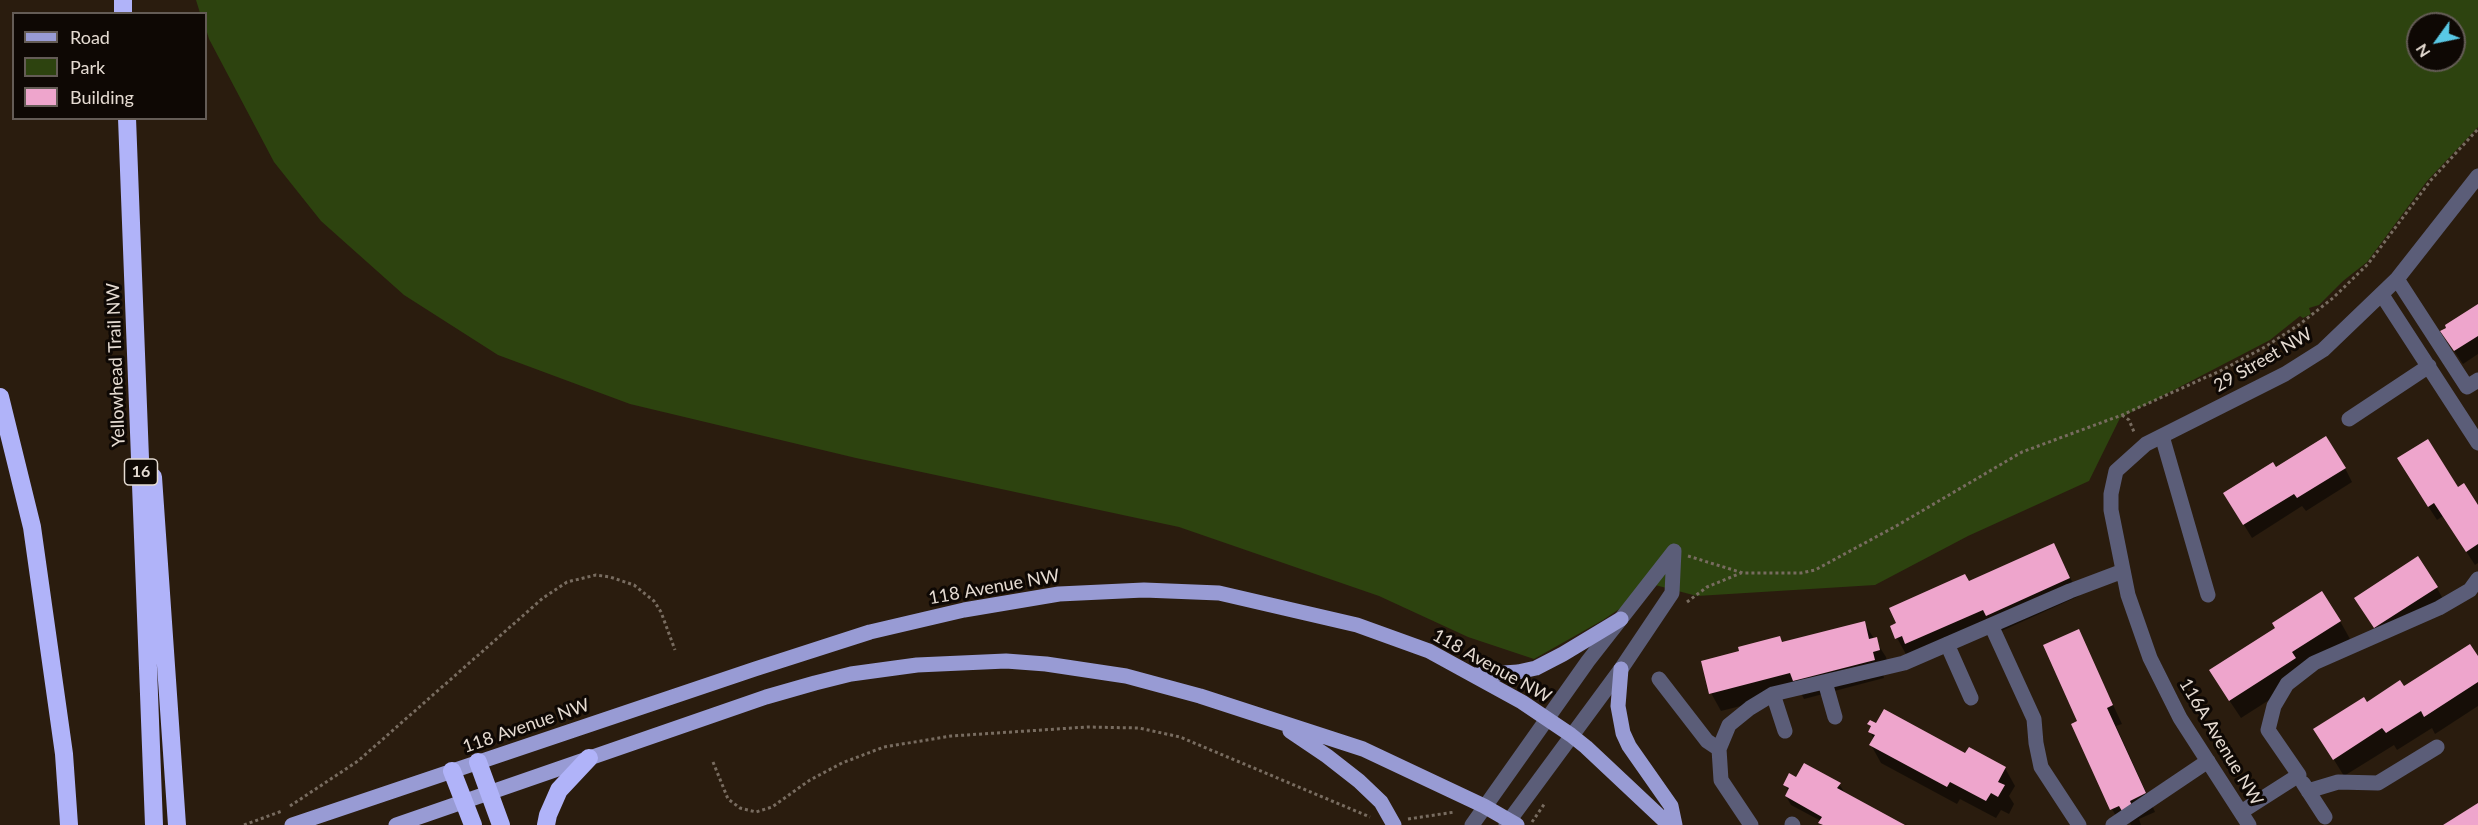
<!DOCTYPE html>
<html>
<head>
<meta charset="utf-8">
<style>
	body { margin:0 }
	#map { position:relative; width:2478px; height:825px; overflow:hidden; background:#2a1c0e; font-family:Lato,sans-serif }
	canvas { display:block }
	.legend { position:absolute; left:12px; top:12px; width:195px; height:108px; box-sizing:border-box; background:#0e0804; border:2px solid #645c56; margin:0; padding:8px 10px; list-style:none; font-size:18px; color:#e5dbd2 }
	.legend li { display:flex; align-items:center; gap:12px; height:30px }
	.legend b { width:30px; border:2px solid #645c56 }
	.north { position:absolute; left:2406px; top:12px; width:60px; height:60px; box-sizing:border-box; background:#0e0804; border:2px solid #645c56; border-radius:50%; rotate:237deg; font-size:16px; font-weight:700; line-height:24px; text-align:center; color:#e5dbd2 }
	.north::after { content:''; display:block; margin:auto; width:21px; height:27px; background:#59c8e5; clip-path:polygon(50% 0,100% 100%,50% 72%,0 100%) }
</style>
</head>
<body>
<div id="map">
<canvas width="2478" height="825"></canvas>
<ul class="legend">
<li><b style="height:8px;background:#989bd4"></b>Road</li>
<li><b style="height:16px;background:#2d430f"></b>Park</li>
<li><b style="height:16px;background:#eea5cc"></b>Building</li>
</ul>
<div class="north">N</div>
</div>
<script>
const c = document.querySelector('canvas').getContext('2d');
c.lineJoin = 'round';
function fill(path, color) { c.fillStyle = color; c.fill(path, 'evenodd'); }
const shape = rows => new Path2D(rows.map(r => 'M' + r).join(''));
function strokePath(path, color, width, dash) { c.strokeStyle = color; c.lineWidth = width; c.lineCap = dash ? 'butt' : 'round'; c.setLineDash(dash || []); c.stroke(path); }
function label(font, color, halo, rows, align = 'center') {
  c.font = font + ' Lato,sans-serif'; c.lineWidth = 6; c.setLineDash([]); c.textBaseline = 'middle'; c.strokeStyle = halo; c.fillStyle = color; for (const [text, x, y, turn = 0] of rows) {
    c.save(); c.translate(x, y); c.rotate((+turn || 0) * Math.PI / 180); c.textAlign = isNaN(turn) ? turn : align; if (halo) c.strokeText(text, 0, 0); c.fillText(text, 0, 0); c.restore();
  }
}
fill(shape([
	[196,0,2478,0,2478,127,2427,181,2367,262,2343,281,2319,305,2309,308,2311,314,2303,318,2300,316,2270,340,2120,418,2089,481,1968,536,1875,585,1697,596,1655,585,1603,620,1534,659,1468,637,1379,596,1179,527,856,458,630,404,498,355,404,295,321,221,274,162,209,39,206,29,206,14,200,13],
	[2418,24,2454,24,2454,60,2418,60]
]), '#2d430f');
fill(shape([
	[2478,306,2478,354,2463,364,2450,345],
	[2345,468,2352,482,2306,511,2302,506,2252,538,2233,507,2276,469],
	[2406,472,2458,489,2478,507,2478,563,2475,565,2443,516,2437,520],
	[2054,544,2079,596,1997,633,1994,627,1907,656,1897,638,1969,583],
	[2437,588,2444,601,2383,641,2364,612],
	[2340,621,2350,639,2305,677,2241,718,2221,688],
	[1864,623,1886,657,1889,668,1882,670,1884,678,1804,699,1800,691,1721,711,1711,693,1783,643],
	[2078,630,2122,724,2116,726,2155,812,2139,819,2141,825,2131,825,2130,823,2121,825,2112,809,2079,722],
	[2478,659,2478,706,2435,734,2432,728,2397,750,2394,745,2344,776,2326,747,2366,704],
	[1869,724,2005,768,2015,786,2009,796,2014,804,2009,814,2001,810,1996,818,1960,799,1957,804,1881,763,1871,745,1874,739,1870,732,1871,728],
	[1796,779,1839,784,1845,793,1902,825,1821,825,1821,821,1791,805,1786,796,1789,792,1785,785]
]), '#0007');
fill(shape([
	[2478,304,2478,336,2454,351,2440,331,2446,328,2445,325],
	[2326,436,2346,468,2297,498,2294,494,2243,525,2223,493,2273,462,2276,467],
	[2428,439,2458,487,2464,483,2478,505,2478,544,2466,552,2434,503,2428,507,2397,458],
	[2054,543,2070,578,1986,616,1983,610,1905,644,1902,636,1895,639,1890,626,1896,623,1889,608,1965,574,1969,581],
	[2418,556,2438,587,2374,628,2354,598],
	[2322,591,2341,621,2292,652,2296,658,2229,701,2209,670,2275,628,2272,623],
	[1865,621,1869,639,1877,637,1880,650,1873,652,1875,660,1793,681,1790,673,1709,694,1701,661,1739,651,1738,647,1780,636,1782,642],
	[2079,629,2113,705,2107,708,2146,793,2130,801,2132,806,2122,811,2119,806,2110,810,2071,724,2077,721,2043,645],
	[2470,644,2478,656,2478,682,2424,717,2421,711,2386,733,2382,728,2333,760,2313,729,2364,697,2367,702,2400,680,2404,686],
	[1884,709,1965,753,1969,747,2006,767,1998,782,2005,785,1998,797,1991,793,1986,801,1950,782,1947,787,1869,745,1875,735,1868,732,1871,726,1867,724,1870,720,1876,723],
	[1804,763,1841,783,1837,788,1905,825,1823,825,1818,823,1822,817,1785,796,1789,788,1783,785,1789,773,1796,777],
	[2478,803,2478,825,2443,825]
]), '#eea5cc');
strokePath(shape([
	[2122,415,2129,420,2134,432],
	[1688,556,1743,573,1801,573,1815,570,1898,525,2022,452,2122,415,2220,371,2265,347,2300,324,2333,298,2368,264,2431,180,2478,129],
	[1687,602,1707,587,1741,573],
	[713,762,728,799,740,808,756,812,772,807,810,780,842,763,884,747,951,736,1087,727,1139,728,1180,737,1370,817],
	[290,806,358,761,543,598,567,582,596,575,610,577,634,585,654,601,661,612,675,650],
	[1408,819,1455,812],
	[1532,822,1545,803],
	[244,825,282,811]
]), '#786c60', 3, [3, 3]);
strokePath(shape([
	[2397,279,2467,387,2478,380],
	[2382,295,2478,443],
	[2349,419,2429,366],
	[2162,436,2208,595],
	[1991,625,2034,719,2036,743,2041,767,2079,825],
	[1947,644,1971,698],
	[1659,679,1707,741,1719,749],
	[1825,682,1835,717],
	[1773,694,1785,731],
	[2303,783,2325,817],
	[2308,791,2338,782,2378,783,2437,747],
	[2241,812,2299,775,2268,730,2274,706,2287,684,2314,663,2439,608,2470,590,2478,579],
	[1792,824,1793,825],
	[1472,825,1588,661,1674,551,1672,593,1621,669,1506,825],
	[1751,825,1721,780,1719,749,1729,725,1750,708,1773,694,1904,663,2070,591,2123,571],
	[2113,825,2208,761],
	[2249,825,2180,718,2150,658,2128,595,2111,510,2111,494,2116,471,2146,444,2285,374,2323,350,2397,279,2478,176]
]), '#5b5d78', 15);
strokePath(shape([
	[1621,669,1618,706,1623,733,1629,746,1671,806,1675,825],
	[1474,675,1518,672,1536,668,1563,654,1621,619],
	[1290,731,1327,756,1359,781,1381,802,1394,825],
	[292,825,755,669,870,632,964,610,1059,594,1144,590,1219,593,1357,625,1429,651,1522,702,1571,735,1586,747,1669,825],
	[396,825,766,697,815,683,851,674,917,665,1006,661,1046,664,1126,676,1200,696,1363,749,1484,806,1517,825]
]), '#989bd4', 15);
strokePath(shape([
	[123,0,123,14],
	[127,118,154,825],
	[0,397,32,527,64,754,69,825],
	[153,477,177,825],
	[478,762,501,825],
	[452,771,473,825],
	[546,825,548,815,559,790,589,758]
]), '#b0b3f9', 18);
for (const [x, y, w] of [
	[141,472,33]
]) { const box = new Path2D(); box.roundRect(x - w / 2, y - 13, w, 26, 4.5); c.fillStyle = '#0e0804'; c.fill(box); strokePath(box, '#e5dbd2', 1.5); }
label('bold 16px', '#e5dbd2', null, [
	["16",141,472]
]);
label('18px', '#e5dbd2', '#0e0804', [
	["29 Street NW",2263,360,-30],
	["Yellowhead Trail NW",116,365,-92],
	["118 Avenue NW",994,587,-10],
	["118 Avenue NW",1492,666,29],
	["118 Avenue NW",526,726,-19],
	["116A Avenue NW",2221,742,59]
]);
</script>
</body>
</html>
